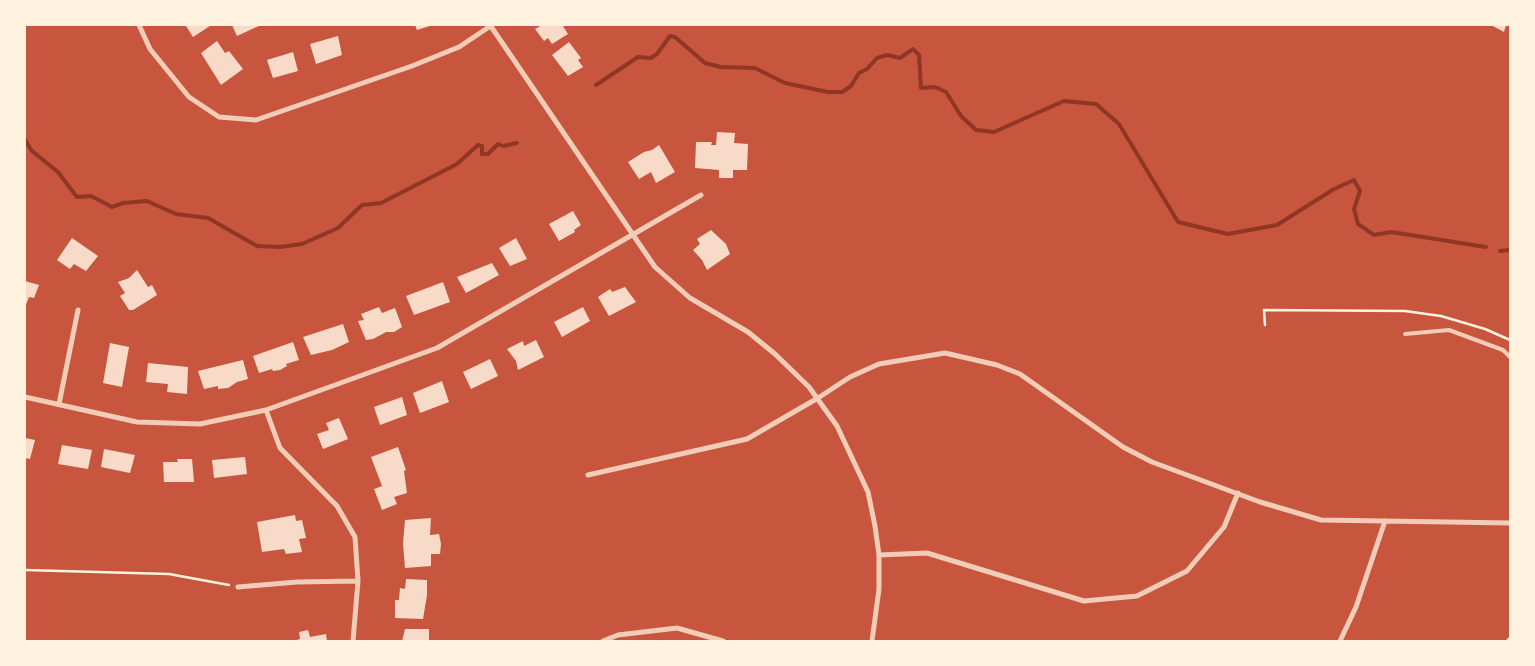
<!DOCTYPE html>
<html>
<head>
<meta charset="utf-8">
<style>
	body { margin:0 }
	#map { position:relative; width:1535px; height:666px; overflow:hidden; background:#c8553d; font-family:Jost,sans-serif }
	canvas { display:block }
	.frame { position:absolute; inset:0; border:26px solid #fff3e0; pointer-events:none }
</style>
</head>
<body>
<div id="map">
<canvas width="1535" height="666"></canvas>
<div class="frame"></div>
</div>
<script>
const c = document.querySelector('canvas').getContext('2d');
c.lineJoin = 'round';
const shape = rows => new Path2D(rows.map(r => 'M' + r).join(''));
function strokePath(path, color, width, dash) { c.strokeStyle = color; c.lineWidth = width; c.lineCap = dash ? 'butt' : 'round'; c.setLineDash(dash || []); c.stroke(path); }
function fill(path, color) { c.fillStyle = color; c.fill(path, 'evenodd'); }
strokePath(shape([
	[596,85,638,57,651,58,657,54,670,36,675,37,705,63,721,67,755,68,785,83,828,92,842,92,851,86,859,73,867,69,877,58,887,55,900,58,913,49,919,55,921,88,935,87,946,92,961,116,976,130,994,132,1064,101,1096,104,1119,124,1178,222,1228,234,1277,225,1334,189,1354,180,1360,191,1354,209,1358,224,1374,235,1391,232,1486,247],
	[25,140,32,151,58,172,77,197,91,196,112,207,123,203,147,201,176,214,208,218,257,246,280,247,302,244,338,228,362,205,381,203,457,164,478,145,482,146,482,154,488,154,498,144,503,146,517,143],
	[1500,251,1510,250]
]), '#8f3625', 4);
fill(shape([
	[187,25,209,25,210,26,193,37,186,26],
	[232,25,261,25,237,36],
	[415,25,433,25,417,30],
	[542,25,563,26,568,34,552,44,548,38,544,41,535,29],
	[1491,25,1506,25,1504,32],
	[338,36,342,55,316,64,310,44],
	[217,41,225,53,229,51,243,69,221,85,201,53],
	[569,42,581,58,578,60,583,67,568,76,552,55],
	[293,52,298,71,273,78,267,60],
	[717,132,735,133,734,143,748,144,747,170,733,170,733,178,719,178,719,170,695,168,696,142,712,142,711,145,716,145],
	[659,145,675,172,656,183,651,172,639,179,628,162,644,152,652,150],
	[573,211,581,225,574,230,575,232,559,241,549,224],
	[711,230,726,244,730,254,707,270,702,260,693,250,700,244,697,239],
	[72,238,98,256,86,271,74,264,70,269,57,260],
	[516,238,527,259,510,266,499,248],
	[492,263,499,275,466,293,457,277],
	[137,270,148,287,152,285,157,295,133,310,129,310,120,296,125,293,118,282,129,278],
	[25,281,39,285,34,298,29,297,25,307],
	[443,282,450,302,414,315,406,296],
	[625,287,636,302,609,316,598,297,610,289,612,292],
	[379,307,382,313,395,308,402,327,394,332,386,332,373,339,366,340,358,321,364,320,361,314],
	[583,307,590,321,562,337,554,322],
	[343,324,349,342,332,350,311,355,303,337],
	[536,340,544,357,518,370,516,361,507,349,523,341,524,346],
	[293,342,299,360,286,364,287,366,280,370,273,371,272,369,259,373,253,356],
	[110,343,129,347,122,387,103,383],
	[490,359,498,376,471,389,463,372],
	[243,360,248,379,237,382,228,388,218,389,218,386,204,389,198,371],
	[148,363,188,367,187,394,167,392,168,384,146,382],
	[442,381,449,402,420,413,413,393],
	[402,397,407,415,380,425,374,407],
	[339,418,348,439,323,449,317,434,329,430,326,423],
	[25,438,35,440,30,459,25,458],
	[62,445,92,450,88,469,58,464],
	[398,447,406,470,404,471,407,493,394,497,397,504,382,510,374,489,382,486,371,457],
	[104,449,135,455,130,473,101,467],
	[245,457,247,474,214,478,212,460],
	[177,459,192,459,194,482,164,482,163,462,178,462],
	[295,515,296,521,302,520,306,538,299,539,302,552,286,554,284,549,262,552,257,522],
	[431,518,430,535,439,534,441,544,440,554,431,554,431,566,405,568,403,543,405,520],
	[406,579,427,580,427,595,423,619,395,618,395,600,399,600,400,588,405,589],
	[405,629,429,629,429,641,402,641],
	[308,630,310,637,326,634,327,641,293,641,300,639,299,632]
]), '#f7dbc8');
strokePath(shape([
	[1265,325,1264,310,1405,311,1441,316,1485,329,1510,340],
	[25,570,169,574,229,585],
	[1507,641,1510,638]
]), '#fff3e0', 2.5);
strokePath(shape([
	[1405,334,1449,330,1503,350,1510,357]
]), '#f1ccb7', 4);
strokePath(shape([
	[139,25,150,49,189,97,219,117,256,120,412,66,459,47,492,25],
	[490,25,655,267,690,298,748,332,775,354,809,387,837,426,868,492,875,526,879,555,879,589,872,641],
	[25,397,137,422,200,424,266,410,437,348,701,195],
	[59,404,78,310],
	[266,410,280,448,337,506,355,537,358,581,353,641],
	[588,475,747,439,818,398,850,377,879,364,945,353,997,365,1020,374,1123,447,1152,462,1260,502,1321,520,1510,523],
	[879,555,927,553,1084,601,1137,596,1187,571,1224,527,1238,493],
	[238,587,297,582,358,581],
	[603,641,618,635,677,628,723,641],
	[1340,641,1356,607,1385,521]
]), '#f1ccb7', 5);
</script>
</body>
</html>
